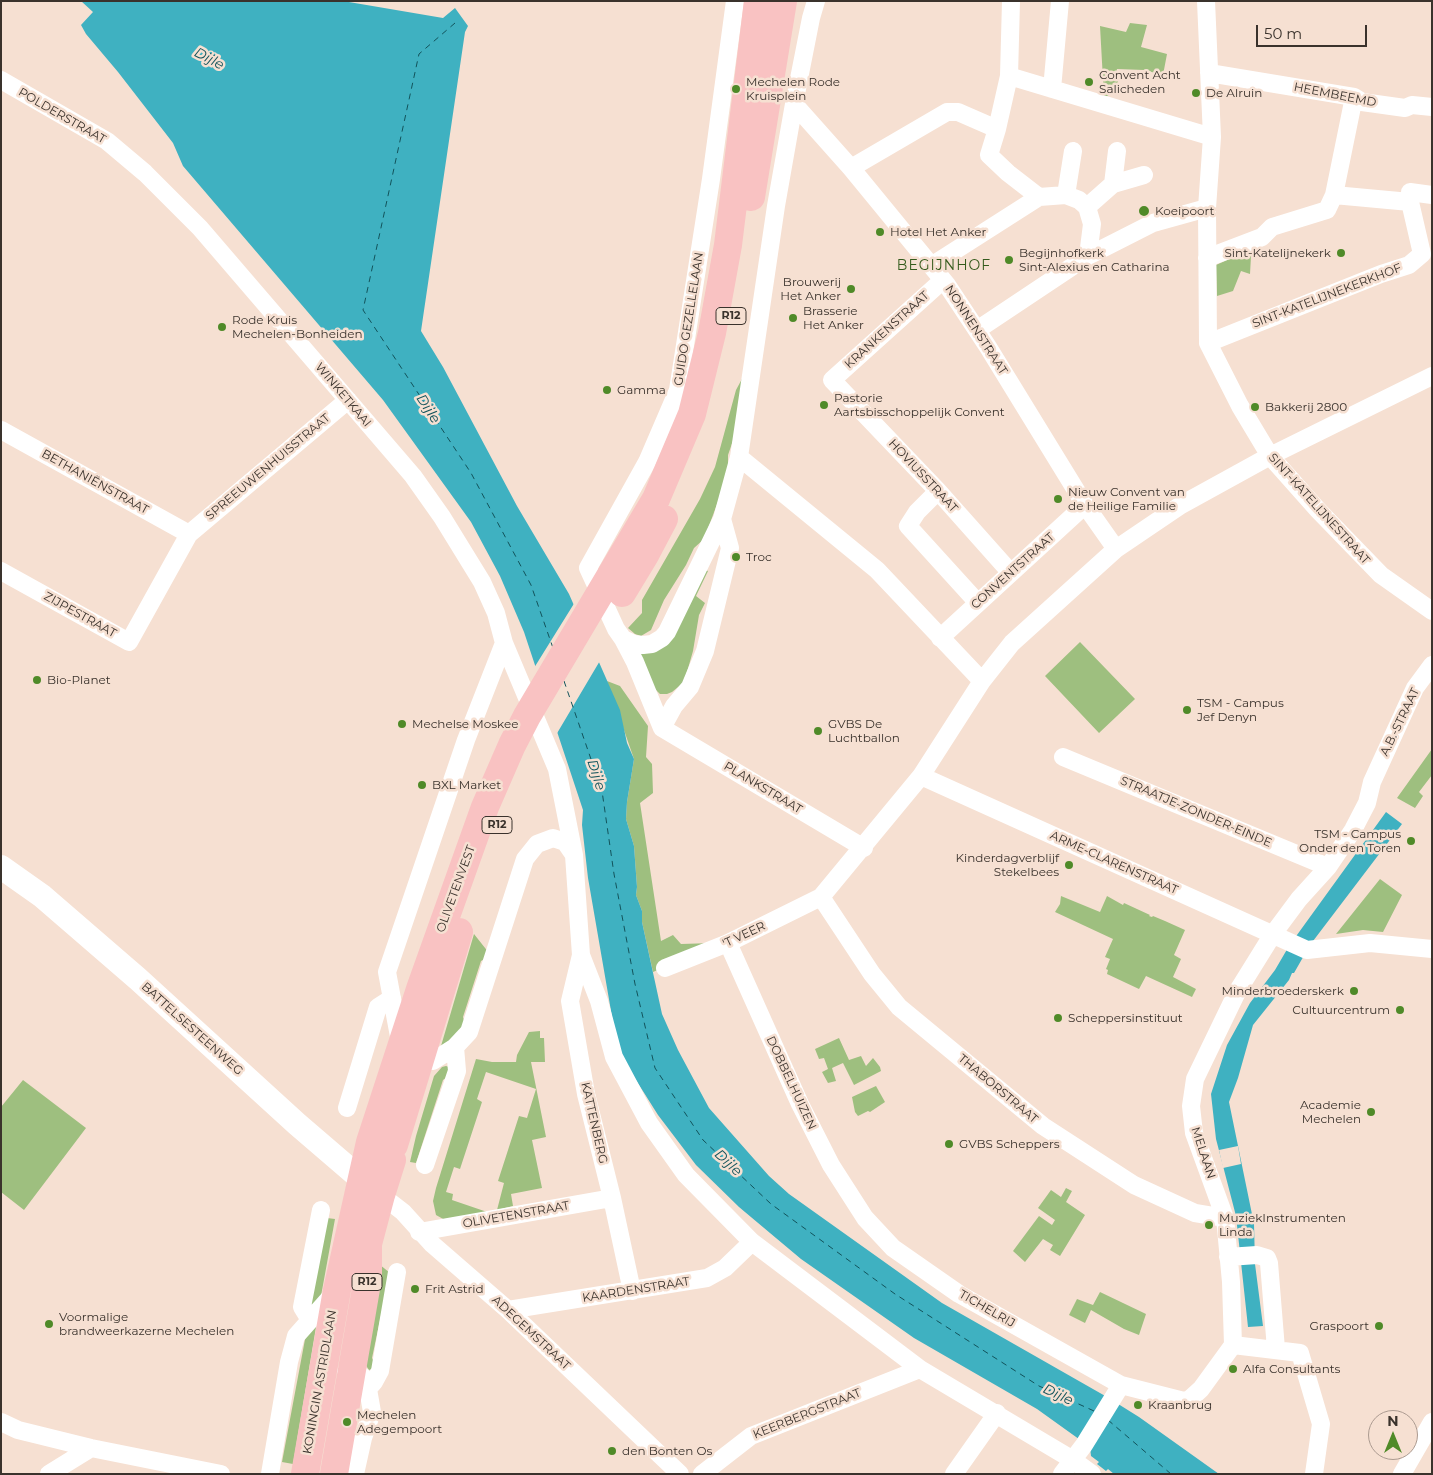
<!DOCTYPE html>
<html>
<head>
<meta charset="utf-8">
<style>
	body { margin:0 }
	#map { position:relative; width:1433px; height:1475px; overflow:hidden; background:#f6e0d2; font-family:Montserrat,sans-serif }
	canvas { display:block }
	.frame { position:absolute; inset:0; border:2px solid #3a322c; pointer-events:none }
	.north { position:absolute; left:1368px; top:1410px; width:50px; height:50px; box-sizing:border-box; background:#f6e0d2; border:1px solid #ab9a90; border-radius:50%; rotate:0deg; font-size:14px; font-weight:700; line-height:20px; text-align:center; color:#3a322c }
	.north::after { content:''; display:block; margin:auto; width:18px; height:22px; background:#4f8a28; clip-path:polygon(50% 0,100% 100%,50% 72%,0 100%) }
	.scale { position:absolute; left:1256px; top:25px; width:111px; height:22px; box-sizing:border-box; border:2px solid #3a322c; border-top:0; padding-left:6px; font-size:15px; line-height:18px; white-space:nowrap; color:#3a322c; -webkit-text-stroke:4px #f6e0d2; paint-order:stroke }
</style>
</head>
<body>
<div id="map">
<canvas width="1433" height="1475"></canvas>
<div class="frame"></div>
<div class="north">N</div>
<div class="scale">50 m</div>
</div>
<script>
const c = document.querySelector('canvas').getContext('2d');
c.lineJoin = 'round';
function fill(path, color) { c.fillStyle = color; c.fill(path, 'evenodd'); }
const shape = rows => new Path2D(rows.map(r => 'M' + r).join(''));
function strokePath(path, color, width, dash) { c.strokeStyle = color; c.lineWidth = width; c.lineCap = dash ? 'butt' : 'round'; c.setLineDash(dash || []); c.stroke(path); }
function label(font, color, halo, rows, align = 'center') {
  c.font = font + ' Montserrat,sans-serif'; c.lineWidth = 5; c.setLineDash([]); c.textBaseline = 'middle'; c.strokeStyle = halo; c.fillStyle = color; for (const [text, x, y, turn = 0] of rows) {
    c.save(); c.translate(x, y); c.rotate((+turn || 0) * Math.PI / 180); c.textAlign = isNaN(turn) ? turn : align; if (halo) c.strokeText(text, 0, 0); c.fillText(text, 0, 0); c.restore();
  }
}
fill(shape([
	[1130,23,1147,25,1141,47,1167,54,1163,75,1144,70,1117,69,1115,80,1118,81,1115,91,1104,98,1100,26,1126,32],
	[1251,256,1250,274,1241,271,1233,291,1217,296,1216,265,1234,257],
	[743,377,738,426,728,455,728,475,704,539,694,548,686,565,664,600,651,630,641,636,635,634,628,628,642,613,642,600,700,499,715,467,736,390],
	[703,569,708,571,696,596,705,603,699,615,693,651,687,672,683,683,672,692,667,694,660,694,653,687,639,661,640,652,652,651],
	[1080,642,1135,699,1099,733,1045,676],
	[607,681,620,686,648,726,646,757,652,764,653,793,640,803,661,941,673,935,681,944,713,943,709,948,653,972,642,922,642,911,636,895,637,887,634,846,626,819,627,802,634,759],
	[1432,749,1432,775,1419,792,1423,796,1415,808,1397,798],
	[1380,879,1402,895,1383,932,1363,930,1336,934],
	[1061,896,1100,912,1107,896,1123,905,1124,903,1150,915,1149,916,1152,917,1153,916,1165,921,1185,930,1174,955,1181,959,1173,977,1196,989,1192,997,1146,976,1139,989,1107,974,1108,970,1106,969,1110,959,1105,957,1113,939,1055,912,1060,904],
	[474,934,489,953,487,958,481,961,463,1017,465,1024,461,1033,441,1046],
	[540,1031,540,1038,544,1038,545,1062,531,1062,546,1137,532,1140,542,1188,511,1194,513,1206,497,1210,504,1183,498,1181,519,1116,527,1118,536,1089,486,1072,477,1099,482,1102,460,1169,454,1167,446,1192,453,1194,452,1200,493,1214,445,1220,436,1215,433,1201,436,1188,476,1059,492,1062,516,1062,517,1055,529,1032],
	[839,1038,849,1060,861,1056,866,1066,873,1058,880,1067,881,1071,854,1085,843,1063,832,1068,836,1081,828,1083,822,1072,828,1069,824,1058,819,1059,815,1049],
	[446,1066,449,1067,449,1076,443,1080,416,1163,410,1162,416,1136,434,1076,442,1067],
	[23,1080,86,1128,24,1210,1,1192,1,1107],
	[876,1086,885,1102,870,1112,868,1111,858,1116,855,1112,852,1097],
	[1066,1188,1072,1191,1066,1202,1085,1215,1060,1256,1050,1250,1053,1245,1043,1239,1025,1262,1013,1251,1039,1216,1052,1225,1055,1220,1038,1208,1051,1190,1061,1197],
	[327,1218,335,1219,321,1296,313,1305,309,1304],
	[374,1260,390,1273,372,1358,374,1362,372,1369,369,1370,363,1361],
	[1100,1292,1146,1314,1139,1335,1124,1329,1091,1310,1085,1323,1069,1315,1077,1299,1093,1305],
	[312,1327,316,1327,293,1464,282,1462,306,1334]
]), '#9ebf7f');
fill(shape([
	[81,1,343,1,443,18,455,8,468,26,465,32,421,331,443,367,517,506,569,594,620,710,627,743,634,759,627,802,626,819,634,846,637,887,636,895,642,911,642,922,662,1014,678,1050,709,1108,769,1176,789,1194,942,1303,1107,1397,1139,1417,1219,1474,1114,1474,1108,1469,1106,1471,1097,1464,1099,1462,1091,1456,1090,1447,1037,1409,914,1338,801,1259,739,1207,696,1165,658,1115,624,1061,615,1034,588,878,582,825,583,810,524,632,500,576,471,522,383,400,183,166,173,143,118,72,86,34,81,25,93,12],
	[1386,812,1402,824,1310,945,1294,973,1292,973,1289,980,1253,1025,1238,1078,1229,1102,1254,1224,1255,1264,1263,1326,1248,1327,1236,1216,1216,1139,1211,1094,1227,1045,1250,1003,1275,970,1289,946]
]), '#3fb1c1');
fill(shape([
	[575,602,601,659,556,735,534,668],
	[1238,1146,1241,1164,1223,1168,1219,1150]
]), '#f6e0d2');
strokePath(shape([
	[455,23,419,54,363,310,471,473,531,585,553,648],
	[564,681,602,791,614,874,635,984,655,1068,703,1140,771,1204,895,1294,1039,1386,1094,1411],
	[1108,1420,1171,1474]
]), '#12535b', 1, [6, 5]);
strokePath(shape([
	[1011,1,1009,76,997,129,989,155,1008,173,1039,197],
	[1206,1,1212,137,1207,208,1208,343,1240,406,1270,456,1318,510,1381,575,1432,611],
	[1209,73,1354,97,1362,102,1405,108,1412,105,1432,107],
	[1009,76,1212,137],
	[1,80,107,141,145,173,200,228,413,476,442,517,482,582,496,613,504,643,557,769,574,855,581,955,599,1001,614,1057,649,1123,686,1175,752,1242,920,1369,1073,1460,1092,1474],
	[1052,89,1060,1],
	[794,104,851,168,947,285,988,347,1085,505,1116,549],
	[851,168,947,112,958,112,997,129],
	[1113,184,1144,175],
	[1066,195,1073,151],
	[1334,195,1410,202,1410,192,1432,195],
	[1087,207,1113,184,1117,151],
	[1207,258,1262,237,1272,227,1327,210,1334,195,1354,97],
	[931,266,1039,197,1066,195,1079,200,1087,207,1092,224,1088,256],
	[943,280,832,380,938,491,1011,573],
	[977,330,1088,256,1153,223,1207,208],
	[1208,343,1381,274,1409,265,1422,254,1410,202],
	[1,430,189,534],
	[739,457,877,570,982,681],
	[938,491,917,512,908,526,978,603],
	[1,571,129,642,189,534,348,400],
	[940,638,1085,505],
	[623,639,634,644,643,645,652,644,662,638,667,632,722,519,739,457,776,206,794,104,811,18,816,1],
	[504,643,466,740,387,972,401,1047,433,1061,455,1047,469,1032,525,859,537,844,553,838,565,842,574,855],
	[662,728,635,662,623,639,616,629,588,568,647,462,678,390,711,179,735,1],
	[662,728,864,848],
	[662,728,674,706,690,687,705,651,730,548,722,519],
	[1063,757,1328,867],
	[921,776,1307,950,1370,943,1432,949],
	[821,897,872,974,899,1007,1043,1126,1134,1185,1195,1213,1225,1218],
	[728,943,800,1104,831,1165,865,1218,893,1248,959,1294,1121,1385,1184,1401,1190,1399,1201,1389,1233,1345],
	[581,955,570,1001,586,1094,612,1198,632,1291],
	[665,968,728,943,821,897,921,776,982,681,1012,643,1116,549,1181,505,1270,456,1432,376],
	[347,1108,378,1007,392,998],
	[425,1165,457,1071,455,1047],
	[381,1195,403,1212,432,1244,508,1310,680,1474],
	[419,1232,612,1198],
	[1228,1257,1257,1255,1267,1258,1269,1263,1276,1349],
	[508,1310,707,1278,725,1268,752,1242],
	[310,1320,302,1307,321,1210],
	[1233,1345,1231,1282,1225,1218,1194,1133,1191,1106,1195,1079,1237,992,1273,934,1299,899,1328,867,1353,830,1367,803,1372,782,1415,688,1432,665],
	[1233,1345,1300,1353,1321,1424,1314,1474],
	[346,1372,352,1371,362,1376,368,1389,372,1412,363,1438,355,1474],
	[368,1389,374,1382,380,1371,397,1272],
	[1,1422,18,1430,91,1448,221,1474],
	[49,1474,91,1448],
	[270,1474,289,1362,296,1336,335,1292],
	[702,1474,751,1436,920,1369],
	[954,1474,997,1413],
	[1062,1474,1084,1445,1121,1385],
	[1402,1474,1432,1422]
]), '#fff', 18);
strokePath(shape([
	[1,867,42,896,138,979,297,1124,375,1191]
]), '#fff', 24);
strokePath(shape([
	[751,197,783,1],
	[622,593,645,555,664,519],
	[394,1145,459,932],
	[305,1474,337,1290,370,1142,420,989,485,807,512,745,527,716,656,499,692,414,712,333,728,245,758,1],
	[334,1474,368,1277,368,1244,381,1195,392,1160]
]), '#f9c2c2', 28);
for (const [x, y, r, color] of [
	[1089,82,5,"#4f8a28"],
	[736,89,5,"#4f8a28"],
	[1196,93,5,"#4f8a28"],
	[1144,211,6,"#4f8a28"],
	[880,232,5,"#4f8a28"],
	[1341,253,5,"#4f8a28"],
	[1009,260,5,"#4f8a28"],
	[851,289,5,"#4f8a28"],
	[793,318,5,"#4f8a28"],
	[222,327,5,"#4f8a28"],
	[607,390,5,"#4f8a28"],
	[824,405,5,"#4f8a28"],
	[1255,407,5,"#4f8a28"],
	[1058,499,5,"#4f8a28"],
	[736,557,5,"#4f8a28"],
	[37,680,5,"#4f8a28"],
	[1187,710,5,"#4f8a28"],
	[402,724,5,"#4f8a28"],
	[818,731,5,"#4f8a28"],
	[422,785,5,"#4f8a28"],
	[1411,841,5,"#4f8a28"],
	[1069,865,5,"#4f8a28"],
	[1354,991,5,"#4f8a28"],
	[1400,1010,5,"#4f8a28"],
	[1058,1018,5,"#4f8a28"],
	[1371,1112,5,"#4f8a28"],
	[949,1144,5,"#4f8a28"],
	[1209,1225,5,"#4f8a28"],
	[415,1289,5,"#4f8a28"],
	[49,1324,5,"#4f8a28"],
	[1379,1326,5,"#4f8a28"],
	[1233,1369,5,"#4f8a28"],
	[1138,1405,5,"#4f8a28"],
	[347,1422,5,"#4f8a28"],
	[612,1451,5,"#4f8a28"]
]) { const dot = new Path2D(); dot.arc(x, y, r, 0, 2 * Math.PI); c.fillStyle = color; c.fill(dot); strokePath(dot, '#f6e0d2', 2); }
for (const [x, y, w] of [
	[731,316,30],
	[497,825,30],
	[367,1282,30]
]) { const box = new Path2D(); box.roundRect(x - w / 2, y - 8.5, w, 17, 4); c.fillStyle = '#f6e0d2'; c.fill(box); strokePath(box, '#3a322c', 1); }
label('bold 11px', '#3a322c', null, [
	["R12",731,316],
	["R12",497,825],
	["R12",367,1282]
]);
label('12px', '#3a322c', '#f6e0d2', [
	["Convent Acht",1099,75],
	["Salicheden",1099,89],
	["Mechelen Rode",746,82],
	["Kruisplein",746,96],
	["De Alruin",1206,93],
	["Koeipoort",1155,211],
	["Hotel Het Anker",890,232],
	["Begijnhofkerk",1019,253],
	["Sint-Alexius en Catharina",1019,267],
	["Sint-Katelijnekerk",1331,253,"right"],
	["Brouwerij",841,282,"right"],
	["Het Anker",841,296,"right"],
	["Brasserie",803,311],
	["Het Anker",803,325],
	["Rode Kruis",232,320],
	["Mechelen-Bonheiden",232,334],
	["Gamma",617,390],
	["Pastorie",834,398],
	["Aartsbisschoppelijk Convent",834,412],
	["Bakkerij 2800",1265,407],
	["Nieuw Convent van",1068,492],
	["de Heilige Familie",1068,506],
	["Troc",746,557],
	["Bio-Planet",47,680],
	["TSM - Campus",1197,703],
	["Jef Denyn",1197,717],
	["Mechelse Moskee",412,724],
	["GVBS De",828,724],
	["Luchtballon",828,738],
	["BXL Market",432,785],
	["TSM - Campus",1401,834,"right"],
	["Onder den Toren",1401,848,"right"],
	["Kinderdagverblijf",1059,858,"right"],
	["Stekelbees",1059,872,"right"],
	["Minderbroederskerk",1344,991,"right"],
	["Cultuurcentrum",1390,1010,"right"],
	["Scheppersinstituut",1068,1018],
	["Academie",1361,1105,"right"],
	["Mechelen",1361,1119,"right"],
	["GVBS Scheppers",959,1144],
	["MuziekInstrumenten",1219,1218],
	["Linda",1219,1232],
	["Frit Astrid",425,1289],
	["Voormalige",59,1317],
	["brandweerkazerne Mechelen",59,1331],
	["Graspoort",1369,1326,"right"],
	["Alfa Consultants",1243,1369],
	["Kraanbrug",1148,1405],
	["Mechelen",357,1415],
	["Adegempoort",357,1429],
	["den Bonten Os",622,1451]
], 'left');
label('12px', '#3a322c', '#f6e0d2', [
	["HEEMBEEMD",1335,95,11],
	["POLDERSTRAAT",62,116,30],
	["SINT-KATELIJNEKERKHOF",1327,296,-21],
	["GUIDO GEZELLELAAN",689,319,-81],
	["KRANKENSTRAAT",887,330,-42],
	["NONNENSTRAAT",976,330,57],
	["WINKETKAAI",343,395,50],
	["SPREEUWENHUISSTRAAT",268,467,-40],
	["HOVIUSSTRAAT",923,476,47],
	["BETHANIËNSTRAAT",95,482,29],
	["SINT-KATELIJNESTRAAT",1319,509,48],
	["CONVENTSTRAAT",1013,571,-42],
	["ZIJPESTRAAT",80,615,29],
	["A.B.-STRAAT",1400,722,-64],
	["PLANKSTRAAT",763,788,31],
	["STRAATJE-ZONDER-EINDE",1196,812,23],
	["ARME-CLARENSTRAAT",1114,863,24],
	["OLIVETENVEST",456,889,-70],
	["'T VEER",744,935,-25],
	["BATTELSESTEENWEG",192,1029,42],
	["DOBBELHUIZEN",791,1083,65],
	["THABORSTRAAT",998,1089,40],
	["KATTENBERG",594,1123,77],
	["MELAAN",1203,1153,72],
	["OLIVETENSTRAAT",516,1215,-10],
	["KAARDENSTRAAT",636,1290,-9],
	["TICHELRIJ",987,1309,30],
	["ADEGEMSTRAAT",531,1333,43],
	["KONINGIN ASTRIDLAAN",320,1382,-80],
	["KEERBERGSTRAAT",807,1414,-22]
]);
label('italic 14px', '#12535b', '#f6e0d2', [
	["Dijle",209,59,28],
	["Dijle",428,409,57],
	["Dijle",596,775,72],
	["Dijle",728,1163,43],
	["Dijle",1058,1395,25]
]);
c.letterSpacing = '1px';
label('14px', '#355b1d', '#f6e0d2', [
	["BEGIJNHOF",944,266]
]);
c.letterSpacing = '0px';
</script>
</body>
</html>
